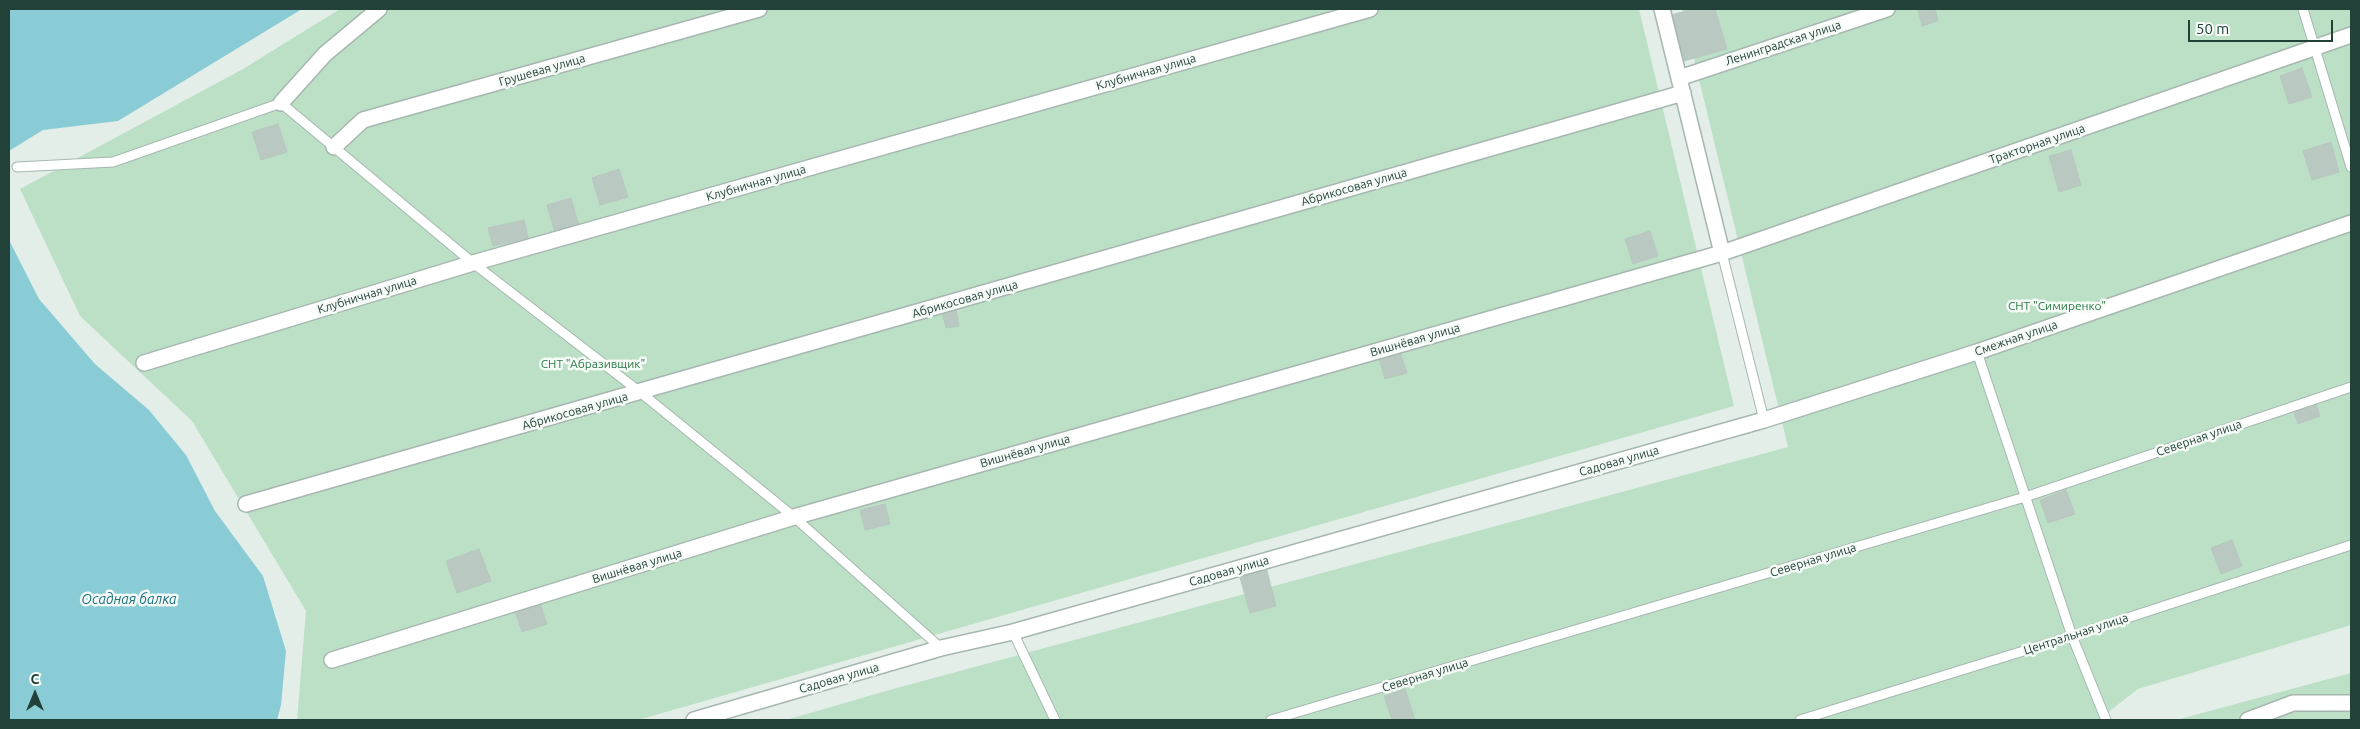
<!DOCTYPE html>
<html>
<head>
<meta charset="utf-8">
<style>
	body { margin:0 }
	#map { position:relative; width:2360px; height:729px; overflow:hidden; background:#e4eee9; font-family:Ubuntu,sans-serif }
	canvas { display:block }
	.frame { position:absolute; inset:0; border:10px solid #224138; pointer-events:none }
	.north { position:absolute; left:10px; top:669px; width:50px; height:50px; -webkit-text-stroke:4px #f5faf7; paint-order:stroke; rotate:0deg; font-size:14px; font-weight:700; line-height:20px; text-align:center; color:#224138 }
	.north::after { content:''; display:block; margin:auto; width:18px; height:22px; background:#224138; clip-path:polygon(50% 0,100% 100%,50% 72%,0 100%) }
	.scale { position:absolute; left:2188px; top:20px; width:145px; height:22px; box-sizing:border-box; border:2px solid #224138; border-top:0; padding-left:6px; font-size:15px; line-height:18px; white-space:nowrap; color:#224138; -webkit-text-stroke:4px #f5faf7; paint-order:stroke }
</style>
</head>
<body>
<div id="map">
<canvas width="2360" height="729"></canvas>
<div class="frame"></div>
<div class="north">С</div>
<div class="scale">50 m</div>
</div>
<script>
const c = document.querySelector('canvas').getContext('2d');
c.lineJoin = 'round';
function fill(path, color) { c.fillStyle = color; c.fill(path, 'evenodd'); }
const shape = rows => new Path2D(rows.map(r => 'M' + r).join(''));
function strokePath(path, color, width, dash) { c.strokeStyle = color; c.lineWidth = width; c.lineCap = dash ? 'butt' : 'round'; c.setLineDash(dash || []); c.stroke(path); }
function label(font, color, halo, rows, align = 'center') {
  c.font = font + ' Ubuntu,sans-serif'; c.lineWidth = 5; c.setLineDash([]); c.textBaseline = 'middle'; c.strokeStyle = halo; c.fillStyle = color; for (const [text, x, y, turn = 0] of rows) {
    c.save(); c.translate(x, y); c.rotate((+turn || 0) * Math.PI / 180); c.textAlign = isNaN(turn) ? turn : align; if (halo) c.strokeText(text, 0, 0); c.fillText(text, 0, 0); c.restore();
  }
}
fill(shape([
	[340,9,1639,9,1734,406,638,720,297,720,306,611,192,421,80,316,20,189,243,69],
	[1682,9,2351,9,2351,625,2138,689,2098,720,786,720,893,689,1788,447],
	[2351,673,2351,720,2176,720]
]), '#bce0c5');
fill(shape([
	[9,9,302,9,118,121,43,130,9,151],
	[9,240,39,299,95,364,149,410,186,455,215,511,263,576,286,651,281,705,277,720,9,720]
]), '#8accd5');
const building = shape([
	[1694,9,1715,9,1727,49,1684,61,1671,15,1694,9],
	[1918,9,1935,9,1938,21,1922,26,1918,9],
	[2302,68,2312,97,2289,104,2280,76,2302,68],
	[278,124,287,152,261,160,252,132,278,124],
	[2331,142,2339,172,2312,180,2303,151,2331,142],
	[2071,150,2081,185,2059,192,2049,156,2071,150],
	[619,169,628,197,600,205,592,178,619,169],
	[571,198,579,226,555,233,547,205,571,198],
	[524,220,528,238,493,246,488,228,524,220],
	[1650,231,1658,256,1633,264,1625,239,1650,231],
	[956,309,959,326,946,328,942,311,956,309],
	[1400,352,1407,373,1385,379,1379,358,1400,352],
	[2316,404,2320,416,2298,424,2294,412,2316,404],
	[2066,490,2075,514,2048,523,2040,500,2066,490],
	[885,504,890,524,865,530,860,510,885,504],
	[2232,540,2242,566,2221,574,2211,548,2232,540],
	[479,549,491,581,457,593,446,561,479,549],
	[1266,567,1276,606,1250,613,1239,574,1266,567],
	[540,603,547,624,522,632,515,611,540,603],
	[1405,689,1415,720,1392,720,1384,696,1405,689]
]);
fill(building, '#b9c9c2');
strokePath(building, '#b6c8c0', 1);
const lane = shape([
	[2303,9,2351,167],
	[17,167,113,162,281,103,473,263,640,392,794,517,941,648],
	[1722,253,1764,420],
	[1977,352,2072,636,2106,720],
	[1013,632,1055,720],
	[1271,720,2025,497,2351,387],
	[1800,720,2072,636,2351,545]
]);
const street = shape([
	[1662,9,1722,253],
	[1679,78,1887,9],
	[281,103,325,54,379,9],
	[334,147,363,120,759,9],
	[144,363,473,263,1370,9],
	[246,504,1683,93],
	[332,660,794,517,1722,253,2351,35],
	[694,720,941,648,1013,632,1764,420,1977,352,2351,223],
	[2248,720,2293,703,2351,703]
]);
strokePath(lane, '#a6b7b0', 11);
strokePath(street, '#a6b7b0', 18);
strokePath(lane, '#fff', 9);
strokePath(street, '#fff', 15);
label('12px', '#224138', '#f5faf7', [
	["Ленинградская улица",1783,43,-18],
	["Грушевая улица",542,70,-16],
	["Клубничная улица",1146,72,-16],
	["Тракторная улица",2037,144,-19],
	["Клубничная улица",756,183,-16],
	["Абрикосовая улица",1354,187,-16],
	["Клубничная улица",367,295,-17],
	["Абрикосовая улица",965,299,-16],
	["Смежная улица",2016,338,-19],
	["Вишнёвая улица",1415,340,-16],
	["Абрикосовая улица",575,411,-16],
	["Северная улица",2199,438,-19],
	["Вишнёвая улица",1025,451,-16],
	["Садовая улица",1619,461,-16],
	["Северная улица",1813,560,-17],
	["Вишнёвая улица",637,566,-17],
	["Садовая улица",1229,571,-16],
	["Центральная улица",2076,634,-18],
	["Северная улица",1425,675,-17],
	["Садовая улица",839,678,-16]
]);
label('12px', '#2b7a47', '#f5faf7', [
	["СНТ \"Симиренко\"",2057,306],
	["СНТ \"Абразивщик\"",593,364]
]);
label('italic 14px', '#197280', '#f5faf7', [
	["Осадная балка",129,599]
]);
</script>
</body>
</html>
